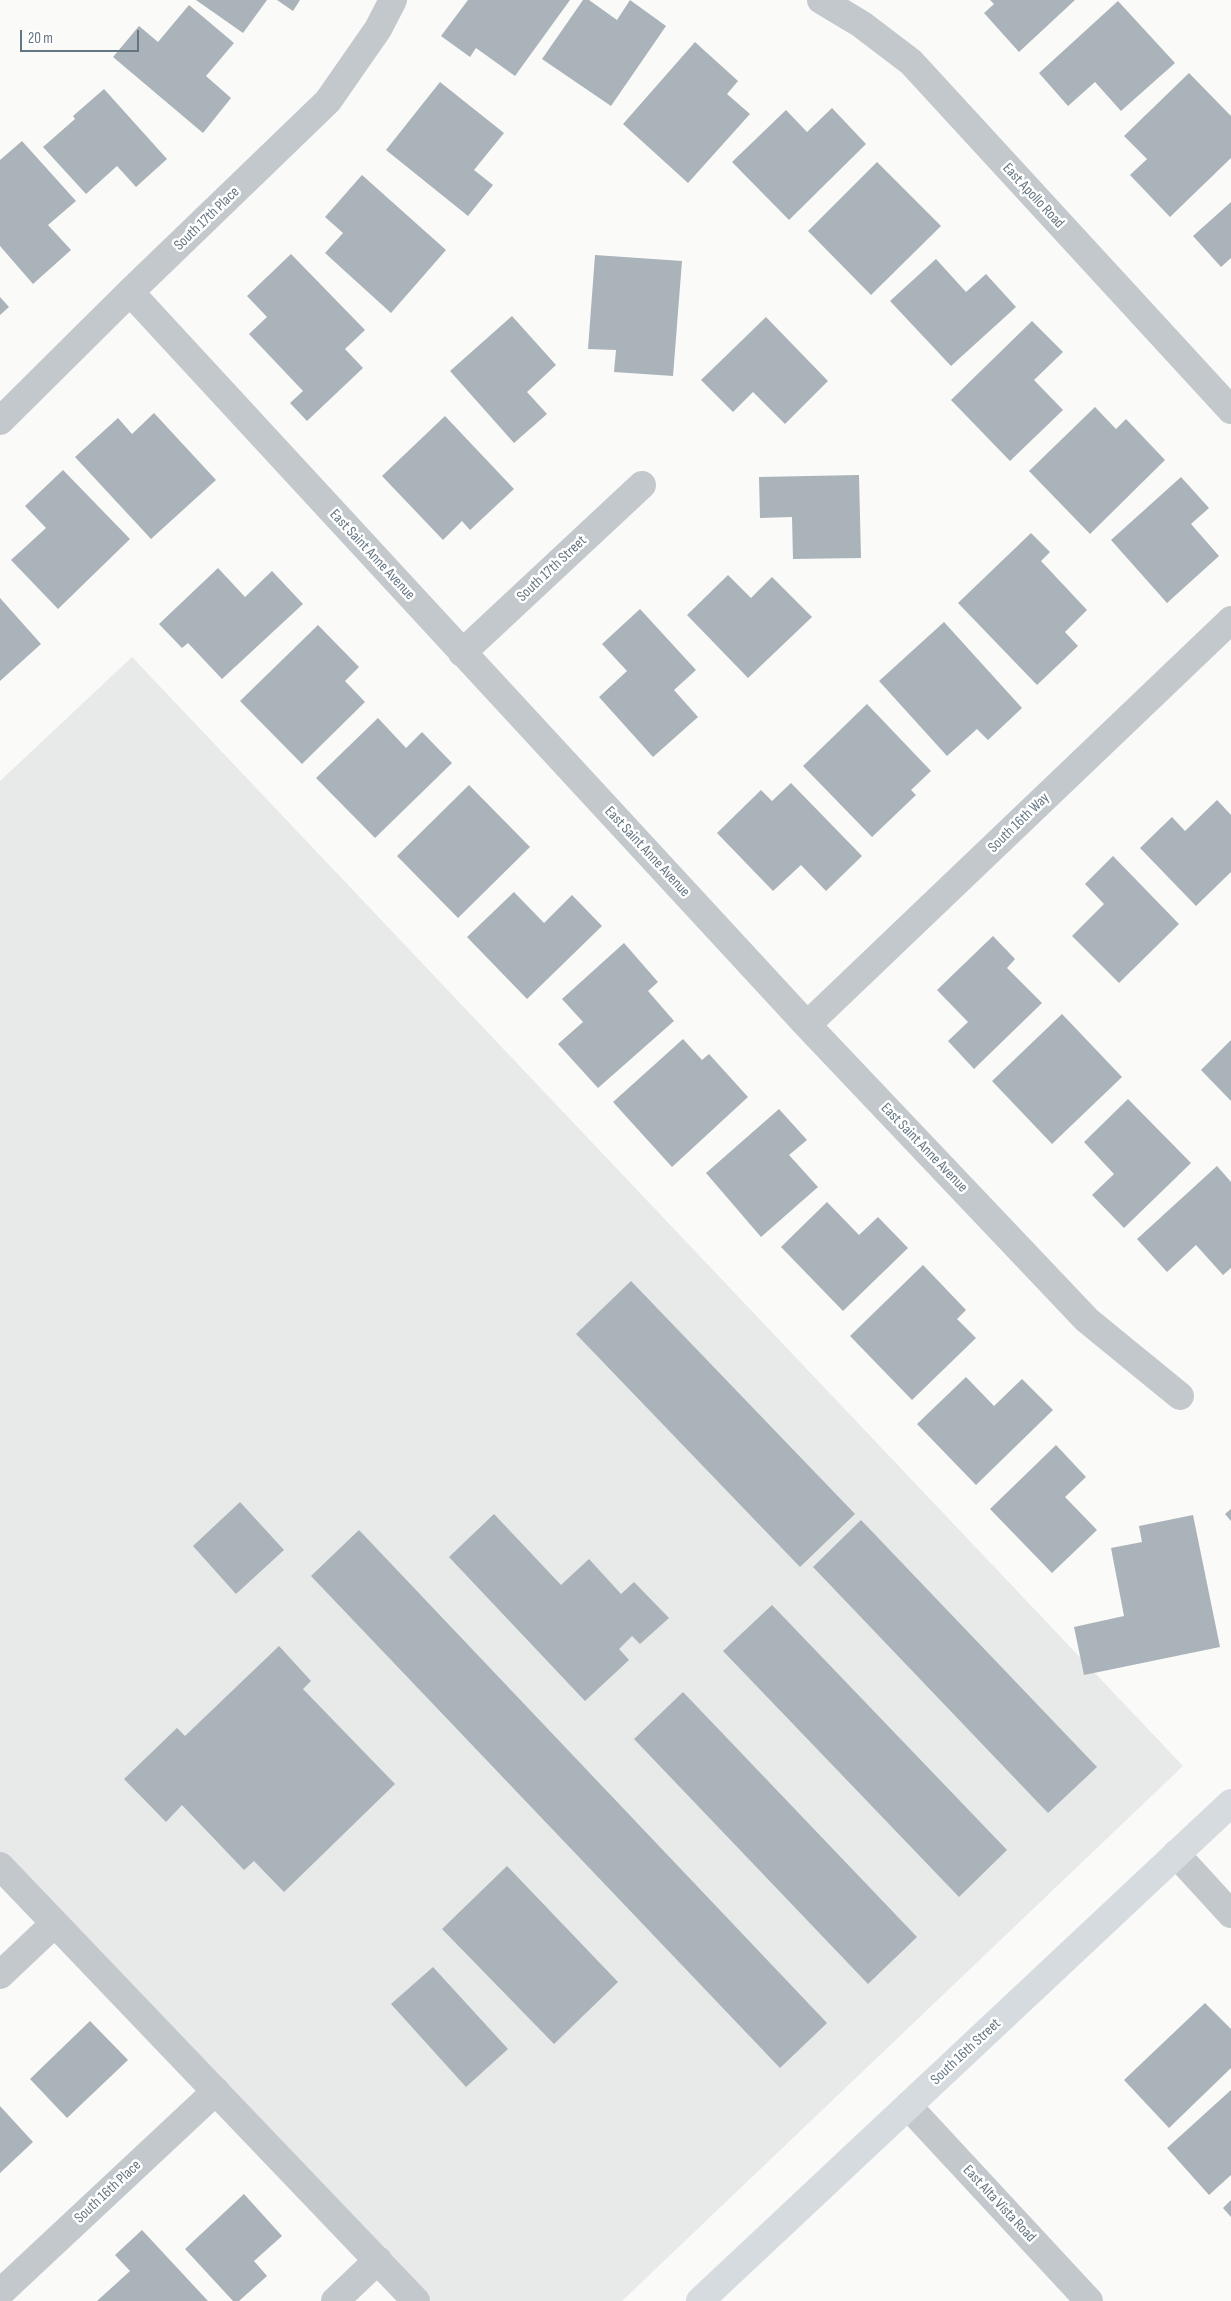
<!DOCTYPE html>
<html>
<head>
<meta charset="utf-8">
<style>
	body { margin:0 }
	#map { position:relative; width:1231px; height:2301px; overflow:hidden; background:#fafaf8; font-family:"Sofia Sans Condensed",sans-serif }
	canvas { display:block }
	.scale { position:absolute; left:20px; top:30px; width:119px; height:22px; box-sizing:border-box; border:2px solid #657683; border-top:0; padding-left:6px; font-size:15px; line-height:18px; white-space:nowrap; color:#657683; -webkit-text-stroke:4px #fff; paint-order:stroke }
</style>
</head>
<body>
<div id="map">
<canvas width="1231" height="2301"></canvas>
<div class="scale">20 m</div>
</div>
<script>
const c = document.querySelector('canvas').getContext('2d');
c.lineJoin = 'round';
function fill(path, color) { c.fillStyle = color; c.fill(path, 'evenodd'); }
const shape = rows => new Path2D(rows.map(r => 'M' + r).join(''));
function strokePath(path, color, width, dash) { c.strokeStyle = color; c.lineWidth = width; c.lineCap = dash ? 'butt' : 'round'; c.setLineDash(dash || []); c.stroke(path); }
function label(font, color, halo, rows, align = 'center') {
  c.font = font + ' "Sofia Sans Condensed",sans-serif'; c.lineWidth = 5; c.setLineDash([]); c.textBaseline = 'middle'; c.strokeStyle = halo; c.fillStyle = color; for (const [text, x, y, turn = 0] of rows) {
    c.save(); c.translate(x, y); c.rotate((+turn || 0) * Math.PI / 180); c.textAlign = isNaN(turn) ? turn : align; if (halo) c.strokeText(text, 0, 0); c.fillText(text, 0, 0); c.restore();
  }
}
fill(shape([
	[132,657,1183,1766,622,2301,401,2301,0,1878,0,781]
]), '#e8e9e9');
fill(shape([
	[196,0,267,0,243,33],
	[277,0,300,0,293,11],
	[468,0,570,0,515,76,476,48,470,57,441,36],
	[583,0,589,0,617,20,630,0,666,26,611,106,542,59],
	[990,0,1075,0,1019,52,984,13,994,4],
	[1118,1,1175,63,1121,111,1095,82,1068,106,1039,73],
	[189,5,234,43,206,76,231,98,203,133,113,57,139,26,158,42],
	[695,42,738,81,727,94,750,114,688,183,623,124],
	[1189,73,1231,116,1231,158,1170,217,1130,175,1147,159,1124,136],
	[440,82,504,133,474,170,493,185,468,216,386,150],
	[104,89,167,159,136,187,117,166,86,194,43,147,75,119,73,116],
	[832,108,866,144,789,220,732,162,786,110,807,132],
	[22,141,76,201,48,225,71,250,33,284,0,246,0,160],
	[877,162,941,226,871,295,808,231],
	[362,175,446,250,391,313,325,253,343,233,325,217],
	[1231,202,1231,258,1221,267,1193,236],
	[291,254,365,330,345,349,363,368,307,421,290,403,303,391,249,334,267,317,247,296],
	[595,255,682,261,673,376,614,372,616,350,588,349],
	[936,259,966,292,986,274,1016,307,951,366,890,301],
	[0,297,9,307,0,315],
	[512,316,556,365,527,392,547,414,514,443,450,371],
	[766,317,828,381,785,424,753,392,733,412,701,380],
	[1032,321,1063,352,1034,380,1063,410,1010,461,951,400],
	[1095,407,1116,429,1126,419,1165,460,1090,534,1029,471],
	[154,413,216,480,151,539,75,457,118,418,132,434],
	[445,416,514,489,470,530,462,521,443,540,382,476],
	[63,470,130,539,58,609,11,560,46,528,25,506],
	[859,475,861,558,793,559,792,517,760,518,759,477],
	[1181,477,1209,508,1191,524,1219,556,1167,603,1111,540],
	[1031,533,1050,552,1041,561,1087,610,1065,632,1078,646,1037,685,958,603],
	[218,568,245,597,272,571,303,604,222,679,188,643,182,648,159,624],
	[728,575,751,598,772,577,812,617,748,678,687,615],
	[0,598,41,644,0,681],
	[640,609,696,670,674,690,698,717,653,757,599,697,627,671,602,644],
	[944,622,1022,708,988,740,977,729,947,756,879,681],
	[318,625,359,667,345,681,365,702,302,764,240,701],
	[867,704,931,771,911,790,916,795,872,837,803,766],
	[378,718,406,748,422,732,452,763,375,838,316,778],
	[791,783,862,856,826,891,801,865,773,891,717,833,761,790,772,801],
	[469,785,530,847,458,918,397,856],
	[1217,800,1231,815,1231,872,1196,906,1140,848,1172,817,1185,831],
	[1113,856,1179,924,1119,983,1072,936,1104,904,1085,884],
	[514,892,544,923,572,895,602,926,527,999,467,937],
	[993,936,1015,959,1007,968,1042,1003,974,1069,948,1041,968,1022,937,990],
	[624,943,658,982,648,991,674,1021,598,1088,558,1044,583,1022,562,999],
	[1062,1014,1122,1077,1052,1144,992,1081],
	[683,1039,702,1060,709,1054,748,1097,672,1167,613,1102],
	[1231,1040,1231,1101,1201,1070],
	[1128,1099,1191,1163,1124,1228,1092,1195,1114,1174,1084,1142],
	[779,1109,807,1140,789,1155,818,1187,761,1237,706,1173],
	[1217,1166,1231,1182,1231,1268,1223,1275,1196,1245,1167,1272,1137,1239],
	[827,1202,859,1235,878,1217,908,1248,843,1311,781,1247],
	[923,1265,966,1310,957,1319,976,1338,912,1400,850,1336],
	[631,1281,855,1514,800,1567,576,1334],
	[966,1377,994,1406,1022,1379,1053,1410,976,1485,917,1424],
	[1056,1445,1086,1477,1065,1497,1097,1530,1052,1573,990,1509],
	[240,1502,284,1550,236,1594,193,1546],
	[1231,1509,1231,1521,1225,1514],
	[494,1514,561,1585,589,1559,621,1594,634,1582,669,1618,640,1644,632,1636,619,1649,629,1660,585,1701,449,1557],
	[1193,1515,1220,1647,1084,1675,1074,1627,1124,1616,1111,1548,1142,1542,1139,1526],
	[861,1520,1097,1767,1048,1813,813,1567],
	[359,1530,827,2023,780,2068,311,1576],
	[772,1605,1007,1850,959,1897,723,1651],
	[279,1646,311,1681,303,1689,395,1784,284,1892,254,1861,244,1870,182,1805,166,1822,124,1779,177,1728,185,1736],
	[683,1692,917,1937,868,1984,634,1739],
	[507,1866,618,1982,554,2044,442,1929],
	[433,1967,508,2049,466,2087,391,2004],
	[1205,2003,1231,2029,1231,2068,1169,2128,1124,2080],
	[90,2021,128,2060,67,2118,30,2079],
	[1231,2090,1231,2175,1209,2195,1167,2148],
	[0,2106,33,2142,0,2173],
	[244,2194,282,2236,254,2261,267,2276,239,2301,233,2301,185,2249],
	[1231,2200,1231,2217,1223,2208],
	[142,2230,208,2301,97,2301,130,2271,115,2255]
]), '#aab3b9');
strokePath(shape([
	[821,0,861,24,911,62,1231,410],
	[130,292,807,1025,1087,1320,1180,1396],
	[0,421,130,292,328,101,378,29,393,0],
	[462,653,642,485],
	[807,1025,1231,620],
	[1176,1854,1231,1914],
	[0,1866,416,2301],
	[0,1975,54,1924],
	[908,2106,1089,2301],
	[0,2293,216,2091],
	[335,2301,378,2260]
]), '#c3c8cc', 28);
strokePath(shape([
	[700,2301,1231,1803]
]), '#d6dbdf', 28);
label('15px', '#657683', '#fff', [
	["East Apollo Road",1033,196,47],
	["South 17th Place",207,219,-44],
	["East Saint Anne Avenue",372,555,47],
	["South 17th Street",552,569,-43],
	["South 16th Way",1019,823,-44],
	["East Saint Anne Avenue",647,852,47],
	["East Saint Anne Avenue",924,1148,46],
	["South 16th Street",966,2052,-43],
	["South 16th Place",108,2192,-43],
	["East Alta Vista Road",999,2204,47]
]);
</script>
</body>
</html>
